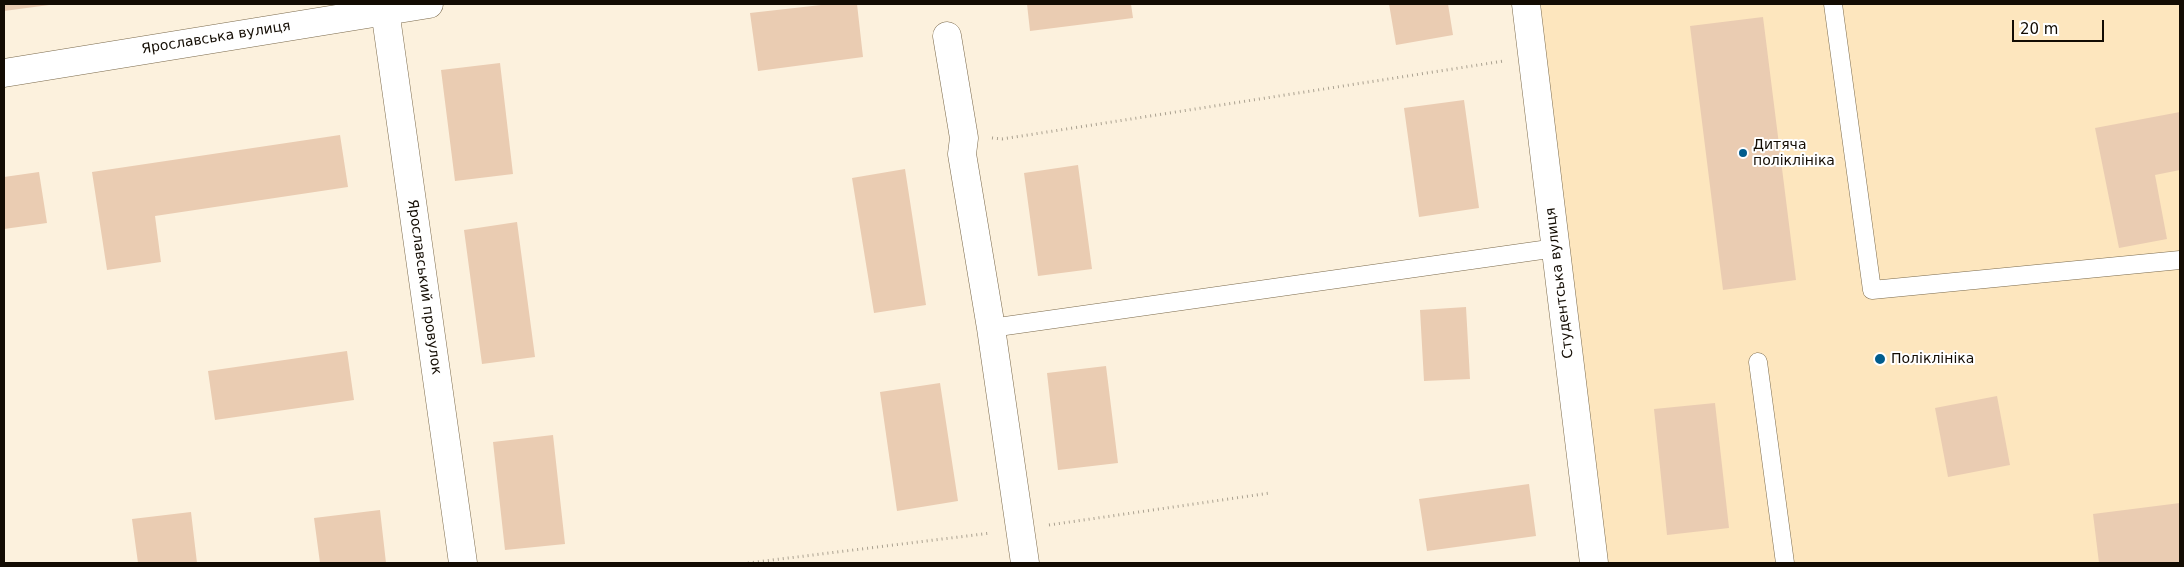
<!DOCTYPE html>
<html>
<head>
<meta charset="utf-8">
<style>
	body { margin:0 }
	#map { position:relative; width:2184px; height:567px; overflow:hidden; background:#fcf1dd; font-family:"DejaVu Sans",sans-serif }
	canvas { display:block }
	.frame { position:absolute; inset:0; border:5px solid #130c03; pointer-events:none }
	.scale { position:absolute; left:2012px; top:20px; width:92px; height:22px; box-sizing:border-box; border:2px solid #130c03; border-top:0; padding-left:6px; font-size:15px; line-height:18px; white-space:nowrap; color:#130c03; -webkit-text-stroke:4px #fff; paint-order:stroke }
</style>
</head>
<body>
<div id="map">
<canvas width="2184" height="567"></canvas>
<div class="frame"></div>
<div class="scale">20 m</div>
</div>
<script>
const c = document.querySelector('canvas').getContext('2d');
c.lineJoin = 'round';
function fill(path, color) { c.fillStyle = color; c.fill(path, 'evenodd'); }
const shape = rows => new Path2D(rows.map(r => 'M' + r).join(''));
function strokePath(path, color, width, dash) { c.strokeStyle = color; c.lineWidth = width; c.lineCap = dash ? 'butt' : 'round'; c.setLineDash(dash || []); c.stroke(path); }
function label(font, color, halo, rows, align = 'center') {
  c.font = font + ' "DejaVu Sans",sans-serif'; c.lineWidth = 4; c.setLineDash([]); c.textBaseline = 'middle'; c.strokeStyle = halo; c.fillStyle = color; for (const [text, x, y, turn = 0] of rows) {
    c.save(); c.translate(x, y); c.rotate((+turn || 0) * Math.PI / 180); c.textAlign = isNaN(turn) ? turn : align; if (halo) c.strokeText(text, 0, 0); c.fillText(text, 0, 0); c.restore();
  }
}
fill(shape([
	[1537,4,2180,4,2180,563,1603,563]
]), '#fde6be');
fill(shape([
	[4,4,48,4,49,5,4,11],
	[830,4,857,4,863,57,758,71,750,13],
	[1027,4,1131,4,1133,18,1030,31],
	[1389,4,1448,4,1453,35,1396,45],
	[1763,17,1796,280,1723,290,1690,26],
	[500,63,513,174,455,181,441,70],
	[1464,100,1479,208,1419,217,1404,108],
	[2180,112,2180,170,2155,175,2167,239,2119,248,2095,128],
	[340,135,348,187,155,216,161,262,107,270,92,172],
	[1078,165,1092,269,1038,276,1024,173],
	[905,169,926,305,874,313,852,178],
	[39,172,47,223,4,229,4,177],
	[517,222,535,357,482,364,464,230],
	[1466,307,1470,379,1424,381,1420,310],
	[347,351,354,400,215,420,208,371],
	[1106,366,1118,463,1058,470,1047,373],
	[940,383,958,501,897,511,880,392],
	[1997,396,2010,465,1948,477,1935,408],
	[1715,403,1729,528,1667,535,1654,409],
	[553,435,565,544,505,550,493,442],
	[1529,484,1536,536,1427,551,1419,499],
	[2180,503,2180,563,2099,563,2093,514],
	[380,510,386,563,320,563,314,518],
	[191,512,197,563,138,563,132,519]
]), '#eaccb2');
const service = shape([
	[1833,4,1872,290,2180,260],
	[991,328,1556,248],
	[1758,362,1785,563]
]);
const minor = shape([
	[385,10,463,563],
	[947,36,964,138,962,154,991,328,1025,563],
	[4,73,429,4]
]);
const tertiary = shape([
	[1526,4,1594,563]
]);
strokePath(service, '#7b6a4c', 19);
strokePath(minor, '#7b6a4c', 29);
strokePath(tertiary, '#7b6a4c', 29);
strokePath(shape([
	[992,138,1002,139,1504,61],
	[1049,525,1270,493],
	[748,563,991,533]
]), '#aaa190', 3, [1, 4]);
strokePath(service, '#fff', 18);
strokePath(minor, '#fff', 28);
strokePath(tertiary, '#fff', 28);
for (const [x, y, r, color] of [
	[1743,153,5,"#005c8d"],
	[1880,359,6,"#005c8d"]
]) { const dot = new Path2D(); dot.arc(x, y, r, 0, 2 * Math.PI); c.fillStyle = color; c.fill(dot); strokePath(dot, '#fff', 2); }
label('14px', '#130c03', '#fff', [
	["Ярославська вулиця",216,38,-9],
	["Студентська вулиця",1560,283,-97],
	["Ярославський провулок",424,287,82]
]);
label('14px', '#130c03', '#fff', [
	["Дитяча",1753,145],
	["поліклініка",1753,161],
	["Поліклініка",1891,359]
], 'left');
</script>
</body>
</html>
